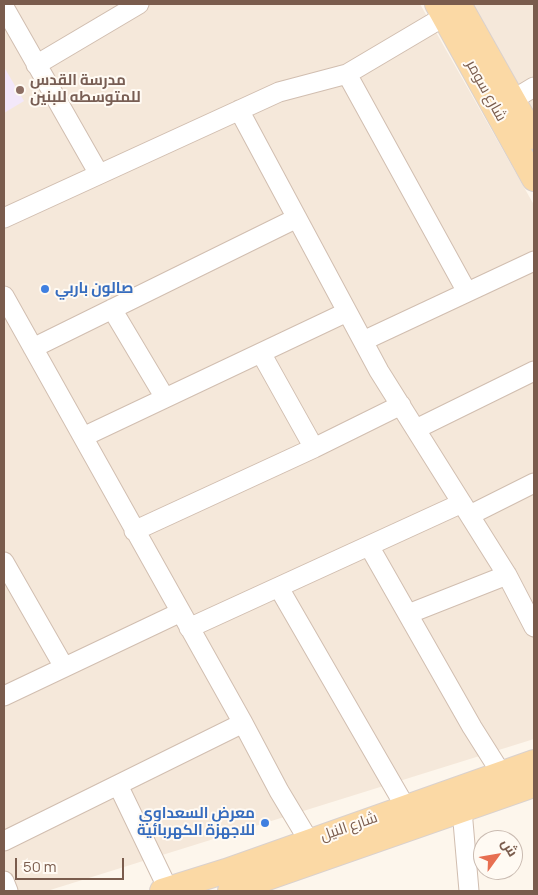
<!DOCTYPE html>
<html>
<head>
<meta charset="utf-8">
<style>
	body { margin:0 }
	#map { position:relative; width:538px; height:895px; overflow:hidden; background:#fdf6ec; font-family:Manrope,Cairo,sans-serif }
	canvas { display:block }
	.frame { position:absolute; inset:0; border:5px solid #7a5c4d; pointer-events:none }
	.north { position:absolute; left:473px; top:830px; width:50px; height:50px; box-sizing:border-box; background:#fffaf3; border:1px solid #cabbb1; border-radius:50%; rotate:58deg; font-size:14px; font-weight:700; line-height:20px; text-align:center; color:#7a5c4d }
	.north::after { content:''; display:block; margin:auto; width:18px; height:22px; background:#e76f51; clip-path:polygon(50% 0,100% 100%,50% 72%,0 100%) }
	.scale { position:absolute; left:15px; top:858px; width:109px; height:22px; box-sizing:border-box; border:2px solid #7a5c4d; border-top:0; padding-left:6px; font-size:15px; line-height:18px; white-space:nowrap; color:#7a5c4d; -webkit-text-stroke:4px #fffaf3; paint-order:stroke }
</style>
</head>
<body>
<div id="map">
<canvas width="538" height="895"></canvas>
<div class="frame"></div>
<div class="north">ش</div>
<div class="scale">50 m</div>
</div>
<script>
const c = document.querySelector('canvas').getContext('2d');
c.lineJoin = 'round';
function fill(path, color) { c.fillStyle = color; c.fill(path, 'evenodd'); }
const shape = rows => new Path2D(rows.map(r => 'M' + r).join(''));
function strokePath(path, color, width, dash) { c.strokeStyle = color; c.lineWidth = width; c.lineCap = dash ? 'butt' : 'round'; c.setLineDash(dash || []); c.stroke(path); }
function label(font, color, halo, rows, align = 'center') {
  c.font = font + ' Manrope,Cairo,sans-serif'; c.lineWidth = 4; c.setLineDash([]); c.textBaseline = 'middle'; c.strokeStyle = halo; c.fillStyle = color; for (const [text, x, y, turn = 0] of rows) {
    c.save(); c.translate(x, y); c.rotate((+turn || 0) * Math.PI / 180); c.textAlign = isNaN(turn) ? turn : align; if (halo) c.strokeText(text, 0, 0); c.fillText(text, 0, 0); c.restore();
  }
}
fill(shape([
	[4,4,420,4,534,205,534,739,47,891,4,891],
	[473,4,534,4,534,113]
]), '#f5e8da');
fill(shape([
	[4,67,24,101,4,113]
]), '#f3e8fa');
const minor = shape([
	[4,7,99,174],
	[36,65,139,4],
	[347,74,467,292],
	[514,99,534,87],
	[239,110,379,371,507,575,534,627],
	[4,218,279,92,347,74,445,16],
	[4,296,243,723,279,791,309,841],
	[112,309,165,398],
	[363,341,534,261],
	[33,348,297,218],
	[261,353,314,448],
	[416,429,534,371],
	[83,437,347,312],
	[470,515,534,483],
	[134,531,314,448,401,405],
	[369,546,472,727,501,773],
	[4,562,64,667],
	[279,588,406,808],
	[408,614,507,575],
	[189,628,462,503],
	[4,696,181,612],
	[118,785,168,889],
	[462,810,469,891],
	[4,841,243,723],
	[4,881,8,891]
]);
const major = shape([
	[437,4,534,179],
	[459,4,534,137],
	[162,891,226,871,534,762],
	[230,891,534,785]
]);
strokePath(minor, '#d1beb0', 21);
strokePath(major, '#dad1cd', 26);
strokePath(minor, '#fff', 19);
strokePath(major, '#fbd9a5', 24);
for (const [x, y, r, color] of [
	[20,90,5,"#8d6e63"],
	[45,289,5,"#3f7fe0"],
	[265,823,5,"#3f7fe0"]
]) { const dot = new Path2D(); dot.arc(x, y, r, 0, 2 * Math.PI); c.fillStyle = color; c.fill(dot); strokePath(dot, '#fffaf3', 2); }
label('bold 15px', '#785e54', '#fffaf3', [
	["مدرسة القدس",30,81],
	["للمتوسطه للبنين",30,98]
], 'left');
label('15px', '#7a5c4d', '#fffaf3', [
	["شارع سومر",486,91,61],
	["شارع النيل",349,827,-19]
]);
label('bold 15px', '#366cbe', '#fffaf3', [
	["صالون باربي",55,289],
	["معرض السعداوي",255,814,"right"],
	["للاجهزة الكهربائية",255,831,"right"]
], 'left');
</script>
</body>
</html>
